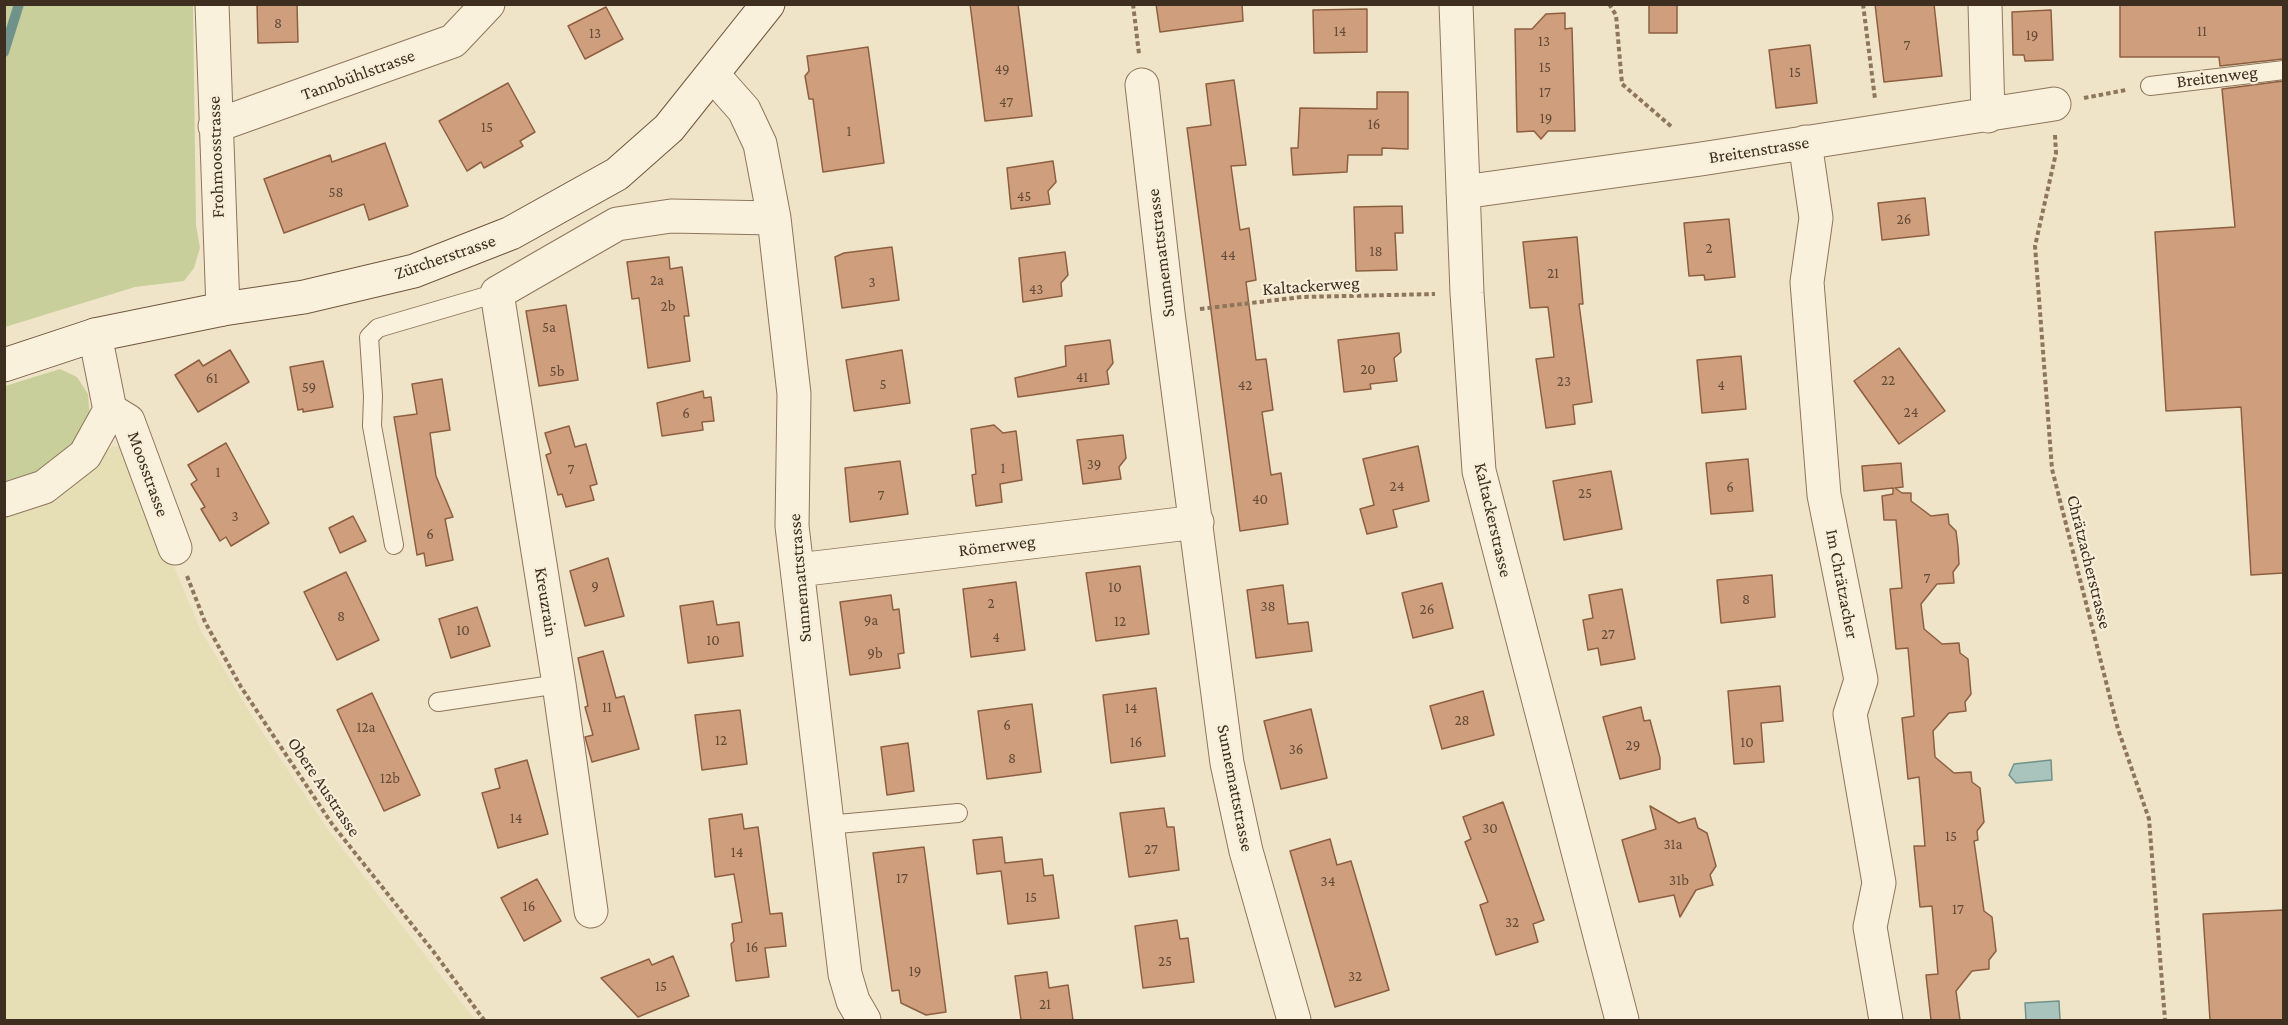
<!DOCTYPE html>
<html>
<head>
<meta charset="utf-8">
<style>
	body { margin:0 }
	#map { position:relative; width:2288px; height:1025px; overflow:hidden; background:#f0e4c8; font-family:"Crimson Pro",serif }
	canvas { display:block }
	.frame { position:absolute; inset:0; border:6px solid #3d2e20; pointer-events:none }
</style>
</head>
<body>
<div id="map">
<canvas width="2288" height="1025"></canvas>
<div class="frame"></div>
</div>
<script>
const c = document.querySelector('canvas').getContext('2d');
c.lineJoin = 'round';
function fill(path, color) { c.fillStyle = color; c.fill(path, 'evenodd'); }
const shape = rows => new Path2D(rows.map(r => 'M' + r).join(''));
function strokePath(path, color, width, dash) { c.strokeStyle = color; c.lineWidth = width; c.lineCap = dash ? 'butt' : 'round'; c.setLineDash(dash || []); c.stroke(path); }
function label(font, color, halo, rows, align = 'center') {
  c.font = font + ' "Crimson Pro",serif'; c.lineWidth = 4.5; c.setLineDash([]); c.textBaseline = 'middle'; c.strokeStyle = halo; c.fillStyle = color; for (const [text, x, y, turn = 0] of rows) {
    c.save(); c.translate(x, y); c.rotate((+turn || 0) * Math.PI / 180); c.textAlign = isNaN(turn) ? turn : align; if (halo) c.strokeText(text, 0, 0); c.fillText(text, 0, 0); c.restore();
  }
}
fill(shape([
	[112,446,120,447,159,531,201,631,257,724,329,831,475,1020,5,1020,4,516,70,489]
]), '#e6deb5');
fill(shape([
	[5,4,193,5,196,225,200,248,194,268,184,281,135,287,5,327],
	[60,369,77,377,88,394,90,419,60,461,5,487,5,386]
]), '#c9cf9b');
const water = shape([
	[2051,760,2052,780,2016,783,2009,775,2014,764,2051,760],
	[2059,1001,2060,1020,2026,1020,2025,1003,2059,1001]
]);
fill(water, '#a9c4bc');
strokePath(water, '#6f938a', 1.5);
strokePath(shape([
	[4,52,19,4]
]), '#6f938a', 10);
const building = shape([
	[257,4,297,4,298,42,258,43,257,4],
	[970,4,1018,4,1032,116,985,121,970,4],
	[1156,4,1242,4,1243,21,1160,32,1156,4],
	[1649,4,1677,4,1677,33,1649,33,1649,4],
	[1875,4,1934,4,1942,76,1884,82,1875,4],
	[2120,4,2283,4,2283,59,2220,66,2219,57,2120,57,2120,4],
	[606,7,623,39,585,59,568,26,606,7],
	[1367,9,1367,52,1314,53,1313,10,1367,9],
	[2051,10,2053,60,2025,61,2024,55,2013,55,2012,12,2051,10],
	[1565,13,1565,29,1572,28,1575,131,1548,131,1541,139,1534,131,1517,132,1515,29,1532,29,1546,14,1565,13],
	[1810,45,1817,103,1776,108,1769,50,1810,45],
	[868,47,884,163,823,172,813,99,809,99,805,76,809,71,807,56,868,47],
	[1234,80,1246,165,1231,166,1240,230,1249,228,1256,280,1246,282,1256,360,1266,359,1273,410,1262,412,1271,475,1281,473,1288,524,1240,531,1187,128,1211,125,1206,84,1234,80],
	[2283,81,2283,573,2251,575,2241,407,2166,411,2155,232,2235,227,2222,89,2283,81],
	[508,83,535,132,520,141,523,146,484,168,481,162,467,171,439,121,508,83],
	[1377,92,1408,92,1408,149,1382,148,1382,155,1348,155,1347,172,1293,175,1291,148,1298,148,1300,108,1377,109,1377,92],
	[385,143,408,206,369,220,364,204,284,233,264,179,330,155,332,162,385,143],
	[1053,161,1056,182,1048,191,1050,204,1011,209,1007,168,1053,161],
	[1925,198,1929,235,1882,240,1878,203,1925,198],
	[1402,206,1403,233,1395,233,1397,270,1356,271,1354,207,1402,206],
	[1729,219,1735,277,1705,280,1704,275,1689,276,1684,223,1729,219],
	[1577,237,1583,304,1579,304,1592,402,1573,405,1575,424,1546,428,1536,359,1554,357,1551,331,1548,307,1530,308,1523,242,1577,237],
	[892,247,899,300,842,308,835,257,844,253,892,247],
	[1065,252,1068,275,1061,283,1062,296,1023,302,1019,258,1065,252],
	[669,257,670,269,682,267,689,316,684,316,690,361,648,368,639,298,632,299,627,262,669,257],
	[566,305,578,380,539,386,526,311,566,305],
	[1399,333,1401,352,1394,358,1397,381,1370,384,1371,389,1344,392,1338,340,1399,333],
	[1110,340,1113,363,1107,371,1109,384,1018,397,1015,378,1066,366,1065,346,1110,340],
	[1899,348,1945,411,1899,444,1854,381,1899,348],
	[230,350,249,382,198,412,175,375,199,360,203,366,230,350],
	[902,350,910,403,854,411,846,360,902,350],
	[1741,356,1746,409,1702,413,1697,360,1741,356],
	[323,361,333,407,303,412,303,409,298,410,290,367,323,361],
	[442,379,450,430,430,433,436,476,453,517,445,519,453,560,426,566,424,553,417,555,394,417,417,414,412,384,442,379],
	[703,391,704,398,711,397,714,421,702,422,703,430,662,436,657,403,703,391],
	[994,425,1003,433,1016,431,1022,480,1000,484,1002,502,976,506,972,475,976,474,971,429,994,425],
	[569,426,575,447,586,444,597,484,590,486,594,500,566,507,562,494,558,495,546,455,551,453,545,433,569,426],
	[1123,435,1126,458,1119,467,1121,479,1083,484,1077,440,1123,435],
	[226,443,269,523,231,546,226,537,220,541,201,509,205,507,191,484,197,480,188,465,226,443],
	[1418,446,1429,501,1393,510,1397,527,1367,534,1360,509,1374,505,1363,459,1418,446],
	[1748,459,1753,511,1711,514,1706,463,1748,459],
	[900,461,908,514,850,522,845,468,900,461],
	[1901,463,1903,487,1895,488,1902,493,1911,493,1911,501,1931,516,1948,514,1949,524,1956,531,1958,547,1959,564,1953,572,1954,583,1937,584,1921,604,1924,629,1942,644,1959,643,1960,653,1968,659,1971,694,1965,702,1966,711,1949,713,1933,731,1935,757,1954,773,1971,772,1972,782,1980,788,1984,822,1977,831,1978,840,1974,841,1984,911,1992,917,1996,951,1989,960,1989,969,1972,971,1956,991,1960,1020,1931,1020,1926,975,1938,974,1932,906,1920,907,1914,846,1925,846,1922,811,1919,777,1908,779,1902,718,1914,716,1908,648,1896,649,1890,589,1902,588,1896,520,1884,520,1882,496,1893,494,1893,488,1864,491,1862,466,1901,463],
	[1611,471,1622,529,1564,540,1553,481,1611,471],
	[353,516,366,541,340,553,329,528,353,516],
	[608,558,624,616,585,626,570,571,608,558],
	[1140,566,1149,634,1096,641,1086,573,1140,566],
	[346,572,379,640,337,660,304,592,346,572],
	[1772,575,1775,617,1721,623,1717,580,1772,575],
	[1016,582,1025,650,971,657,963,589,1016,582],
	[1442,583,1453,628,1413,638,1402,593,1442,583],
	[1283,585,1288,624,1308,622,1312,651,1256,658,1247,590,1283,585],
	[1622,589,1635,659,1601,665,1598,648,1588,650,1583,620,1593,618,1589,595,1622,589],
	[891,595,893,610,899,609,904,653,898,654,900,668,850,675,840,602,891,595],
	[713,601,717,625,739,622,743,656,688,663,680,606,713,601],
	[477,607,490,646,451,658,439,619,477,607],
	[603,651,616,698,624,696,639,749,592,762,585,737,593,735,585,707,588,706,578,658,603,651],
	[1780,686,1783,721,1761,723,1764,762,1734,764,1728,691,1780,686],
	[1156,688,1165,756,1111,763,1103,695,1156,688],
	[1483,691,1494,735,1442,749,1430,706,1483,691],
	[372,693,420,795,384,811,337,710,372,693],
	[1032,704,1041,772,987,779,978,711,1032,704],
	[1641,707,1644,721,1650,720,1660,758,1660,769,1620,779,1603,717,1641,707],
	[1311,709,1327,778,1281,789,1264,721,1311,709],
	[740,710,747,764,702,770,695,715,740,710],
	[908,743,914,791,887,795,881,747,908,743],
	[527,760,548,834,498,848,482,793,500,788,495,769,527,760],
	[1503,802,1544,920,1533,924,1538,942,1496,955,1480,905,1488,902,1465,842,1471,839,1463,817,1503,802],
	[1650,806,1679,823,1695,818,1698,828,1707,833,1716,866,1710,875,1713,885,1696,890,1680,917,1674,895,1639,902,1622,840,1656,829,1650,806],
	[1164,808,1167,827,1174,827,1179,870,1129,877,1120,813,1164,808],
	[742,814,744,829,758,827,770,914,782,913,786,946,765,948,769,977,736,981,731,944,734,941,732,924,742,922,734,874,715,877,709,819,742,814],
	[1002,837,1005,863,1042,859,1044,876,1053,875,1059,918,1008,924,1001,871,977,874,973,840,1002,837],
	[1330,839,1337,865,1351,861,1389,990,1335,1007,1290,851,1330,839],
	[924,847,946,1012,926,1015,901,1003,899,990,892,991,873,853,924,847],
	[537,879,561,921,524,941,501,898,537,879],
	[2283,910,2283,1020,2210,1020,2203,914,2283,910],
	[1177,920,1180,939,1188,938,1194,982,1143,988,1135,926,1177,920],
	[673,956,689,996,638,1017,601,978,649,959,652,965,673,956],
	[1047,972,1049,988,1068,985,1073,1020,1021,1020,1015,976,1047,972]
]);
fill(building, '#cf9f7d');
strokePath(building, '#8d5f41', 1.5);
const lane = shape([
	[2150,86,2284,70],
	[394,545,372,426,373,396,369,337,378,328,497,293],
	[438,702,559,684],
	[827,825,958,813]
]);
const street = shape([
	[212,4,223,309],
	[1456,4,1467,293,1479,471,1622,1020],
	[1985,4,1988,116],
	[713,75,744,110,760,144,774,218,794,394,792,526,845,974,853,1001,864,1020],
	[1142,85,1168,313,1227,763,1246,851,1294,1020],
	[215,126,453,41,488,4],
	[1805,142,1816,218,1807,282,1824,495,1861,680,1850,714,1879,883,1870,927,1886,1020],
	[1463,192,1701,159,2054,104],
	[110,410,128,421,175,548],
	[4,500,44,487,85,455,110,410,95,335],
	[798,570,1197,522],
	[591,911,559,684,497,293,617,224,671,216,774,218]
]);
const secondary = shape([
	[4,365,95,335,223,309,304,297,414,271,511,233,617,174,669,128,768,4]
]);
strokePath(lane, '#8d765c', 20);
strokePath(street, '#8d765c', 35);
strokePath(secondary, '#6f573f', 35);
strokePath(shape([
	[1133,4,1139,54],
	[1609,4,1616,15,1622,84,1673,128],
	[1863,4,1875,99],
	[2084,98,2126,90],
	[2055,135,2056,153,2035,246,2052,469,2118,729,2149,819,2165,1020],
	[1200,309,1302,297,1435,294],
	[187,576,205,622,241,687,332,824,433,951,484,1020]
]), '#8d765c', 4, [4.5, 3]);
strokePath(lane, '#faf1dc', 18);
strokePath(street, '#faf1dc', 33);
strokePath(secondary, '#faf1dc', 33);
label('15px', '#624a37', null, [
	["8",278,23],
	["14",1340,31],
	["11",2202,31],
	["13",595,33],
	["19",2032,35],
	["13",1544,41],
	["7",1907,45],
	["15",1545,67],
	["49",1002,69],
	["15",1795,72],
	["17",1545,92],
	["47",1006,102],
	["19",1546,118],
	["16",1374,124],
	["15",487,127],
	["1",849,131],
	["58",336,192],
	["45",1024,196],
	["26",1904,219],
	["2",1709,248],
	["18",1376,251],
	["44",1228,255],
	["21",1553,273],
	["2a",657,280],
	["3",872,282],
	["43",1036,289],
	["2b",668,306],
	["5a",549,327],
	["20",1368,369],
	["5b",557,371],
	["41",1082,377],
	["61",212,378],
	["22",1888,380],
	["23",1564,381],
	["5",883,384],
	["42",1245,385],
	["4",1721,385],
	["59",309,387],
	["24",1911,412],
	["6",686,413],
	["39",1094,464],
	["1",1003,468],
	["7",571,469],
	["1",218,472],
	["24",1397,486],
	["6",1730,487],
	["25",1585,493],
	["7",881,495],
	["40",1260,499],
	["3",235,516],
	["6",430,534],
	["7",1927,578],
	["9",595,586],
	["10",1115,587],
	["8",1746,599],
	["2",991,603],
	["38",1268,606],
	["26",1427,609],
	["8",341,616],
	["9a",871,620],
	["12",1120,621],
	["10",463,630],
	["27",1608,634],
	["4",996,637],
	["10",713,640],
	["9b",875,653],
	["11",607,707],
	["14",1131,708],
	["28",1462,720],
	["6",1007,725],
	["12a",366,727],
	["12",721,740],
	["16",1136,742],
	["10",1747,742],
	["29",1633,745],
	["36",1296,749],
	["8",1012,758],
	["12b",390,778],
	["14",516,818],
	["30",1490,828],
	["15",1951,836],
	["31a",1673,844],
	["27",1151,849],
	["14",737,852],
	["17",902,878],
	["31b",1679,880],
	["34",1328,881],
	["15",1031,897],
	["16",529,906],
	["17",1958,909],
	["32",1512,922],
	["16",752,947],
	["25",1165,961],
	["19",915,971],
	["32",1355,976],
	["15",661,986],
	["21",1045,1004]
]);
label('18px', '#3d2e20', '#f7eed8', [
	["Tannbühlstrasse",358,75,-20],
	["Breitenweg",2217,77,-7],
	["Breitenstrasse",1759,150,-9],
	["Frohmoosstrasse",216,157,-92],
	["Sunnemattstrasse",1161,253,-97],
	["Zürcherstrasse",445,257,-19],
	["Kaltackerweg",1311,286,-4],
	["Moosstrasse",148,474,70],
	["Kaltackerstrasse",1493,520,77],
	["Römerweg",997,546,-7],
	["Chrätzacherstrasse",2089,562,76],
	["Sunnemattstrasse",800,578,-95],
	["Im Chrätzacher",1842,584,79],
	["Kreuzrain",546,602,81],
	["Obere Austrasse",324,787,56],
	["Sunnemattstrasse",1235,788,79]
]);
</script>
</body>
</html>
